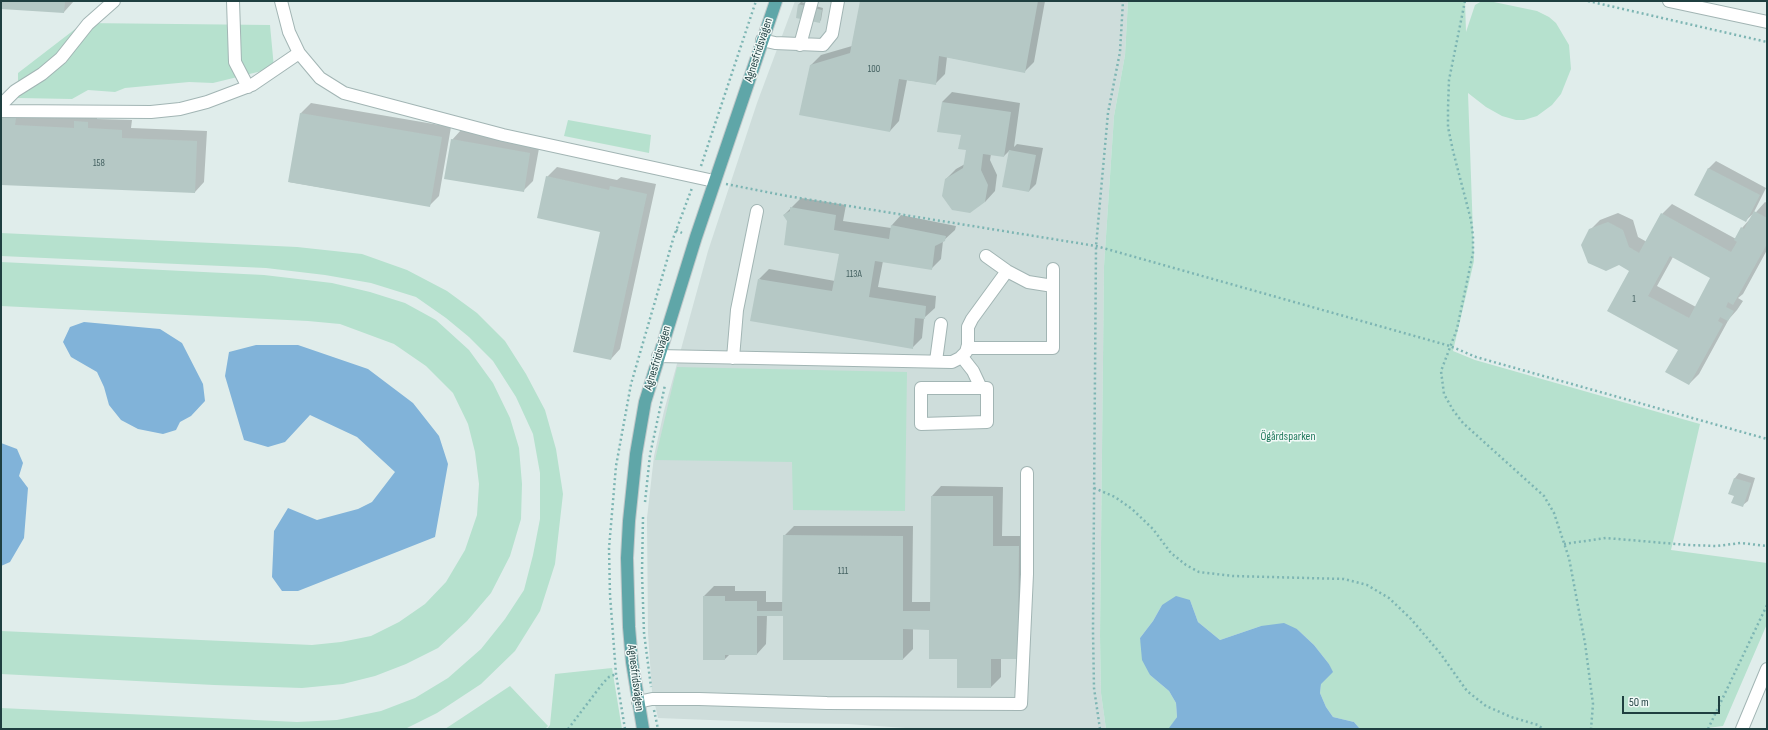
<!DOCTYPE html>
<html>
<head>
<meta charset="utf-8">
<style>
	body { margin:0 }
	#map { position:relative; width:1768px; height:730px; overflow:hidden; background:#e0edeb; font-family:"Sofia Sans Condensed",sans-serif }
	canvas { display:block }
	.frame { position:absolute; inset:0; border:2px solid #1f3f40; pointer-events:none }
	.scale { position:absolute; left:1622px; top:696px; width:98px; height:18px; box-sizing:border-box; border:2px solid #1f3f40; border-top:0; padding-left:5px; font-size:12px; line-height:14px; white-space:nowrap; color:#1f3f40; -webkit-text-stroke:3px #f1f9f7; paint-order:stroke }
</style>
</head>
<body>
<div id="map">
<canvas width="1768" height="730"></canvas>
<div class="frame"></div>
<div class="scale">50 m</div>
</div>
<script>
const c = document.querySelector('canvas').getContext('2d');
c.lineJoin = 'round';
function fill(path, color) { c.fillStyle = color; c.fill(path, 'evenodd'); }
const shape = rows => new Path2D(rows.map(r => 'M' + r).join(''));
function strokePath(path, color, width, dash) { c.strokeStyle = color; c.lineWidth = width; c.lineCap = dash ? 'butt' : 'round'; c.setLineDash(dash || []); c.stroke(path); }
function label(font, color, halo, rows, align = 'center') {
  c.font = font + ' "Sofia Sans Condensed",sans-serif'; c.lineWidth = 3; c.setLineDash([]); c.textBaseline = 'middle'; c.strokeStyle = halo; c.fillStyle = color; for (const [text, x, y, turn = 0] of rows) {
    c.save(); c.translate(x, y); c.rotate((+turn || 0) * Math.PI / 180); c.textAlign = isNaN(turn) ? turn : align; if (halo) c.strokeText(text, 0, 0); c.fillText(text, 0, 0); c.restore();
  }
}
fill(shape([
	[795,1,1128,1,1125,55,1114,116,1104,266,1100,636,1101,693,1106,729,920,729,848,724,788,723,658,718,652,692,648,633,647,518,654,456,664,411,708,251,757,103]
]), '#cedddb');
fill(shape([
	[1128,1,1465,1,1466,32,1475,5,1482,1,1489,1,1537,11,1549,17,1556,23,1569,45,1571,69,1561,94,1552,105,1537,116,1524,120,1516,120,1502,116,1486,107,1468,93,1474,261,1453,351,1475,360,1700,424,1671,550,1767,563,1767,624,1723,726,1700,729,1360,729,1354,722,1333,717,1326,707,1320,693,1321,683,1332,672,1329,664,1314,645,1297,629,1261,626,1220,640,1198,622,1190,600,1162,605,1153,621,1140,638,1150,675,1169,691,1176,703,1177,717,1170,728,1171,729,1106,729,1101,693,1100,636,1104,266,1114,116,1125,55],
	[83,23,270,25,274,68,213,83,189,82,125,88,115,92,88,90,72,99,18,98,18,73],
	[568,120,651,135,649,153,564,136],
	[1,233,297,247,362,254,407,270,447,291,477,313,505,341,526,374,545,410,556,449,563,494,555,564,540,611,515,651,481,684,437,713,405,729,1,729,1,708,297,722,337,720,381,711,415,698,448,678,481,649,505,619,524,590,533,555,540,519,540,473,533,434,516,397,493,361,469,337,446,318,416,297,371,283,325,275,266,268,1,256],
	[1,262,264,275,332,283,370,292,405,303,436,320,469,350,493,383,510,418,519,448,522,484,521,519,510,556,491,593,467,621,438,648,406,664,375,676,343,684,302,688,214,685,1,674,1,631,312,645,341,642,371,636,399,622,425,604,446,582,465,550,477,515,479,484,475,452,468,424,453,393,426,366,394,344,340,324,308,321,1,306],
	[677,367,907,372,905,511,793,510,792,462,655,460],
	[612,668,622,729,547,729,550,725,555,674],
	[510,686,548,726,545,729,445,729]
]), '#b6e1ce');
fill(shape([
	[84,322,160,329,182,343,203,384,205,401,191,416,180,422,176,430,163,434,138,429,121,420,109,405,104,387,97,372,71,357,63,342,70,327],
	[256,345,298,345,368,369,413,403,439,436,448,464,435,537,298,591,282,591,272,577,274,531,288,508,317,520,358,509,372,502,395,472,357,437,310,415,285,442,268,447,244,440,225,376,229,352],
	[1,443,17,449,23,463,19,476,28,488,24,538,10,562,1,566],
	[1176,596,1190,600,1198,622,1220,640,1261,626,1284,623,1297,629,1314,645,1329,664,1333,672,1321,684,1320,693,1326,707,1333,717,1354,722,1360,729,1169,728,1177,717,1176,703,1169,691,1150,675,1142,660,1140,638,1153,621,1162,605]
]), '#81b3d9');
fill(shape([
	[1,1,74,1,64,12,1,8],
	[861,1,1045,1,1034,62,1024,72,947,57,945,74,935,84,907,80,899,121,890,131,811,65,821,55,852,46],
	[801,2,823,8,821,20,819,22,797,17,799,4],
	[952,92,1020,103,1014,147,1017,144,1043,148,1036,184,1029,191,1010,150,1004,156,991,154,990,160,997,175,995,191,985,202,946,179,956,169,965,164,967,149,962,134,942,102],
	[311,103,451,127,439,196,429,206,289,182,301,113],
	[85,112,97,112,97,119,132,120,131,128,207,131,204,182,195,192,1,184,1,115,79,118],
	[461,130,540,143,533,181,523,191,452,140],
	[1716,161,1766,188,1753,214,1745,221,1708,169],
	[557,167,617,180,621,177,656,184,620,349,611,359,601,231,547,177],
	[801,198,846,205,843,221,891,228,892,225,901,215,956,226,955,230,943,241,941,259,931,269,883,261,878,287,936,296,935,308,924,318,922,338,912,348,759,279,769,269,835,281,840,253,788,221,784,215],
	[1765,202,1767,203,1767,250,1743,294,1738,298,1743,301,1737,310,1729,319,1699,374,1689,384,1679,349,1630,270,1590,230,1600,220,1618,213,1633,220,1638,237,1647,242,1662,214,1672,204,1736,239,1742,228],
	[1673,257,1712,278,1696,307,1657,286],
	[1739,473,1755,478,1748,501,1743,505,1735,495,1730,494,1735,478],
	[941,486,1003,487,1002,536,1028,536,1027,648,1001,658,1001,677,991,687,958,658,930,629,913,629,913,649,903,659,784,615,767,615,766,644,757,654,730,654,725,659,704,596,714,586,735,586,735,591,766,591,766,602,783,602,784,536,794,526,913,526,912,602,931,602,932,496]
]), '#0003');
fill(shape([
	[1,1,65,1,64,13,1,9],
	[860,1,1038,1,1025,73,939,56,936,85,899,79,890,132,799,115,810,65,850,53],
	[798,4,822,10,820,23,796,18],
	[942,102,1011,112,1004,157,983,154,981,170,988,185,985,202,970,213,952,210,942,196,945,179,963,168,966,150,958,149,961,135,937,132],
	[300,113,442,137,430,207,288,182],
	[1,118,16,118,15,125,74,128,74,121,88,122,88,128,122,130,122,138,197,141,195,193,1,185],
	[451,139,530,153,524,192,444,179],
	[1009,150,1036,155,1029,192,1002,187],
	[1708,168,1760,195,1746,222,1694,195],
	[546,176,609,190,610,186,647,194,611,360,573,352,600,232,537,218],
	[790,207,836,215,834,230,889,239,891,225,946,236,945,241,935,246,932,270,875,261,869,297,926,306,925,319,915,318,913,349,750,321,758,279,832,291,839,254,784,245,787,221,783,215,790,211],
	[1754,211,1767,218,1767,244,1733,305,1728,302,1726,307,1734,311,1728,321,1720,317,1718,321,1723,324,1689,385,1665,372,1678,350,1607,311,1629,271,1619,265,1606,271,1588,263,1581,245,1589,229,1608,222,1623,230,1629,247,1639,253,1661,213,1731,252,1737,242,1734,240,1741,227,1744,229],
	[1670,256,1710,278,1689,318,1648,296],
	[1734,478,1751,483,1743,507,1731,503,1734,496,1728,494],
	[931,496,993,496,993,546,1019,546,1018,659,991,659,991,688,957,688,957,659,929,659,929,630,903,629,903,660,783,660,783,616,757,616,757,655,725,655,725,660,703,660,703,596,725,596,725,601,757,601,757,611,782,611,783,535,903,536,903,611,930,611]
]), '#b5c8c5');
const minor = shape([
	[233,1,235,62,248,87],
	[281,1,289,32,299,53,320,78,344,93,503,135,714,181],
	[1669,1,1767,22],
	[762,40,775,43,823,45,832,34,838,1],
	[800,45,812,1],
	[1,105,15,91,42,74,61,58,88,24,114,1],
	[1,111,151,112,180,109,207,102,252,85,299,53],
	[986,256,1007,271,1028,282,1053,286],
	[967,348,1053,348,1053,269],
	[658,356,952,362,960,358,966,352,968,345,968,327,972,319,1007,271],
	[962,357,973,371,981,388],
	[733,358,737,310,757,211],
	[936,361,941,324],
	[921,388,987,388,987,422,921,424,921,388],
	[638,702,652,699,699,699,827,703,1021,704,1027,574,1027,473],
	[1742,729,1767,669]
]);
const major = shape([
	[643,729,632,662,629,627,627,558,629,521,636,454,645,402,696,237,776,1]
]);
strokePath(minor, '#a2b5b4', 14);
strokePath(major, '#c0c9ca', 14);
strokePath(shape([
	[1465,1,1449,80,1448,108,1448,127,1453,151,1471,220,1473,236,1473,253,1457,329,1441,371,1444,394,1453,410,1463,423,1544,496,1554,513,1569,558,1585,643,1593,704,1591,729],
	[1588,1,1767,42],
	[701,166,756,1],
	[726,184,787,196,1096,246,1450,346,1476,357,1767,439],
	[676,230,682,233],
	[1094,488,1115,497,1132,509,1153,529,1171,553,1186,565,1199,572,1233,576,1344,579,1367,585,1389,598,1411,619,1440,653,1467,691,1486,706,1511,717,1538,725,1543,729],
	[645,502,650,455,665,385],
	[643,517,642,573,644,633,651,687],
	[1564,544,1606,538,1688,545,1716,546,1741,543,1767,546],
	[654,710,658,729],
	[568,729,603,683,609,677,616,674],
	[625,729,616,674,610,595,609,548,616,466,631,384,674,236,692,188],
	[1100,729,1094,688,1093,631,1096,246,1108,113,1120,52,1123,1],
	[1708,729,1767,605]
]), '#7db5b3', 2.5, [2, 3]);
strokePath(minor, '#fff', 12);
strokePath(major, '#5fa6a8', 12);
label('10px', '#446161', null, [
	["100",874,69],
	["158",99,163],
	["113A",854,274],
	["1",1634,299],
	["111",843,571]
]);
label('12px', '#1f3f40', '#f1f9f7', [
	["Agnesfridsvägen",759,50,-72],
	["Agnesfridsvägen",658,358,-73],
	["Agnesfridsvägen",635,678,83]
]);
label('12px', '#247c5f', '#f1f9f7', [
	["Ögårdsparken",1288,437]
]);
</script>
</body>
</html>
